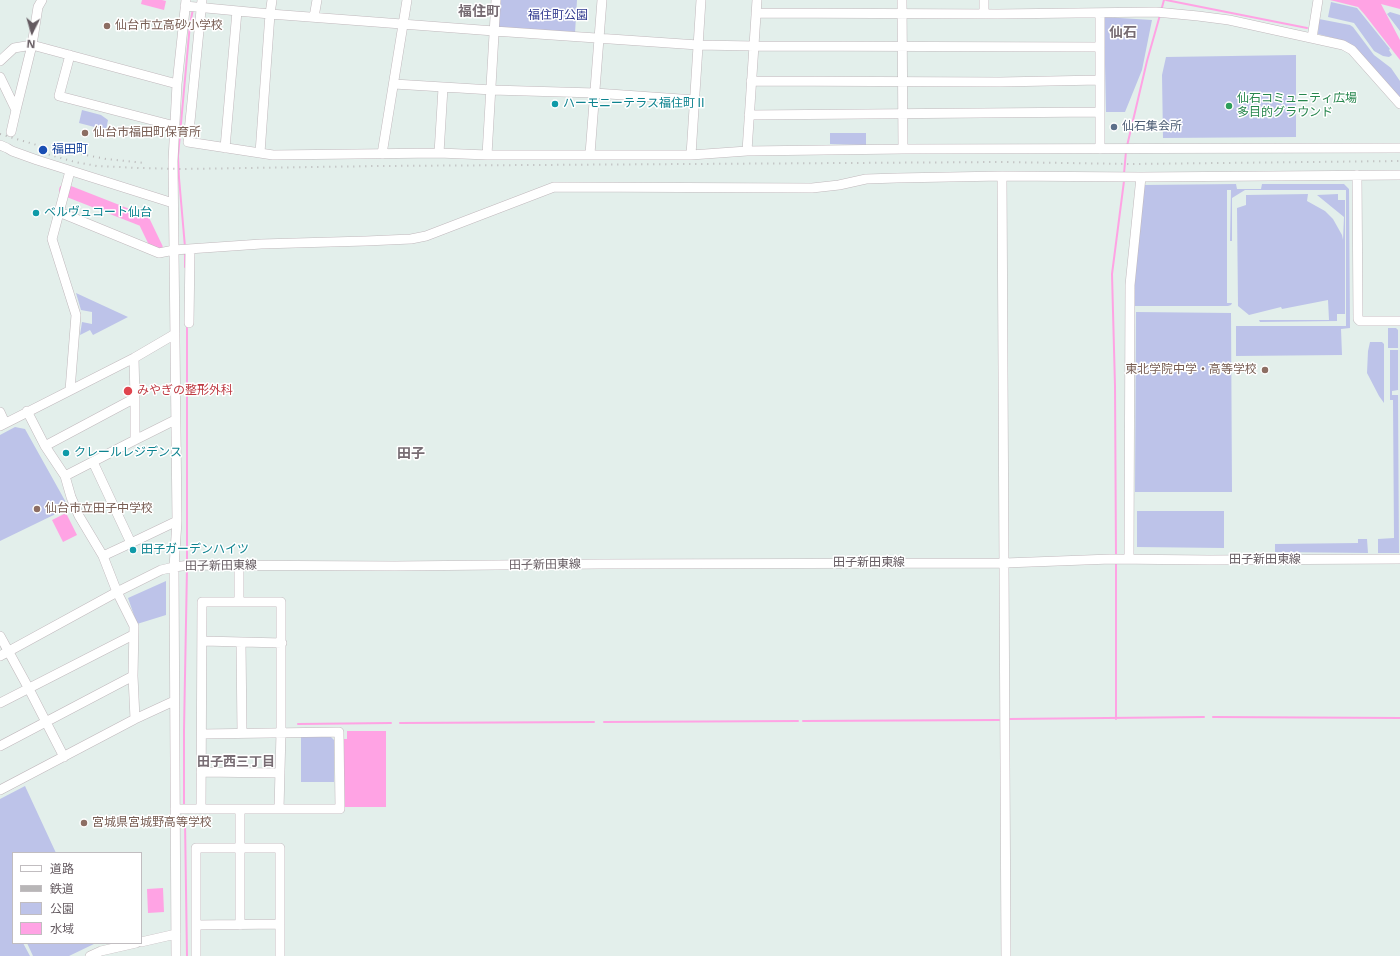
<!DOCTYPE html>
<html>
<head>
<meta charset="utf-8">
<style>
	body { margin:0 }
	#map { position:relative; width:1400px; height:956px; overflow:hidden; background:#e3efeb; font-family:"Noto Sans","Noto Sans JP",sans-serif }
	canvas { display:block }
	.legend { position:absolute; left:12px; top:852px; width:130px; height:92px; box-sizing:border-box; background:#fff; border:1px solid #c1bdc0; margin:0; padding:5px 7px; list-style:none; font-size:12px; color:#655b61 }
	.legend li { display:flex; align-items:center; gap:8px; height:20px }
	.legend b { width:20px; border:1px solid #c1bdc0 }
	.north { position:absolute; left:12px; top:12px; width:40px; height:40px; -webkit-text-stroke:3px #fff; paint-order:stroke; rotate:185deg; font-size:11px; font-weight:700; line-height:16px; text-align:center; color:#655b61 }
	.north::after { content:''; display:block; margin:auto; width:14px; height:18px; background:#655b61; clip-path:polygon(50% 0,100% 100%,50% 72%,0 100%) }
</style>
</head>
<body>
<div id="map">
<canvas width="1400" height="956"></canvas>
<ul class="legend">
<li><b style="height:5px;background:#fff"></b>道路</li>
<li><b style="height:5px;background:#b8b6b7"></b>鉄道</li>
<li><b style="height:11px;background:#bdc3e9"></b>公園</li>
<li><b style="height:11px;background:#ffa3e4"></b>水域</li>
</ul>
<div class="north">N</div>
</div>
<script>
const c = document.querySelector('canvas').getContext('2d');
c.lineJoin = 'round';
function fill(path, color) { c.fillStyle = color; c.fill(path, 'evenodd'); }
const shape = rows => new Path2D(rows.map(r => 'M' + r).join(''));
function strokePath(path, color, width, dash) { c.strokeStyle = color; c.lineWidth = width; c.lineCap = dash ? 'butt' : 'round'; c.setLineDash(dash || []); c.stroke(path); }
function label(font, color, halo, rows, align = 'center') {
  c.font = font + ' "Noto Sans","Noto Sans JP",sans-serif'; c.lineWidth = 3; c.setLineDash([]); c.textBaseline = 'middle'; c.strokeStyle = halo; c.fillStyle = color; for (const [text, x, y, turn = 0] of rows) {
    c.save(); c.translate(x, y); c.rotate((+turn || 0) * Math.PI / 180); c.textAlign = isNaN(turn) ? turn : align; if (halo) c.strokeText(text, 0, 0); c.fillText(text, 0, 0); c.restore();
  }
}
fill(shape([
	[500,0,577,0,575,33,498,28],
	[1331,2,1357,8,1390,49,1389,50,1392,55,1389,57,1383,56,1374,51,1354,23,1328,17],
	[1390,12,1400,15,1400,31,1387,14],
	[1104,17,1152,20,1142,70,1125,112,1106,112],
	[1319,19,1350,25,1353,27,1374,55,1391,68,1400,81,1400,99,1357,51,1341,40,1318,34],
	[1296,55,1296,137,1163,138,1162,75,1166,57],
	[82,110,101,115,108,120,106,130,79,123],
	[830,133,866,133,866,145,830,144],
	[1236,184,1237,189,1261,189,1262,184,1344,184,1349,189,1350,328,1341,329,1342,355,1236,356,1236,326,1346,326,1346,190,1245,190,1232,198,1232,241,1230,241,1231,190,1227,190,1227,303,1232,303,1231,305,1228,306,1134,306,1136,259,1144,185],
	[1308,194,1307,201,1325,211,1333,219,1342,235,1343,240,1344,217,1317,195,1338,194,1338,200,1345,200,1345,314,1337,314,1337,321,1260,322,1259,320,1329,320,1328,300,1282,309,1281,307,1249,315,1238,306,1237,208,1246,205,1246,195],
	[76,293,128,317,93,335,90,330,80,335,82,322,92,324,92,312,81,310],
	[1136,312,1231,313,1232,492,1135,492],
	[1388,328,1396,328,1398,330,1398,348,1388,348],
	[1370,342,1382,342,1384,344,1384,403,1379,396,1367,373,1368,351],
	[1390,350,1398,350,1398,390,1392,391,1392,395,1398,395,1399,553,1378,553,1378,539,1394,538,1393,400,1390,400],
	[15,427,25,429,68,506,66,509,0,541,0,435],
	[1137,511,1224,511,1224,548,1137,547],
	[1358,539,1367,539,1368,553,1275,552,1275,544,1358,543],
	[166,581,166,615,137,624,128,598],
	[301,736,330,736,334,740,334,782,301,782],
	[25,786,56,853,13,853,13,943,23,943,30,956,0,956,0,799],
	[27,943,96,943,69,956,33,956]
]), '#bdc3e9');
fill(shape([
	[142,0,162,0,166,1,164,10,141,4],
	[1330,0,1400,0,1400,9,1381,4,1400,40,1400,60,1365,15,1358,7],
	[66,513,77,535,63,542,52,520],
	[347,731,386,731,386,807,344,807,343,739,347,739],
	[163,888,164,912,148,913,147,889]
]), '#ffa3e4');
strokePath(shape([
	[1166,0,1307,28],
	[1161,11,1164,0],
	[1127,146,1147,61,1160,15],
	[1124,174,1126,151],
	[185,247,179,178,178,156,190,24,193,9],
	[185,252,185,267],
	[1116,557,1115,386,1112,274,1124,181],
	[1116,562,1116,719],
	[187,563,187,326],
	[1213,717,1400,718],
	[1009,719,1204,717],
	[803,721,999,720],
	[604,722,798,721],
	[400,723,594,722],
	[298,724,391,723],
	[184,804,184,730,187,568],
	[185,821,187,956]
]), '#ffa3e4', 2);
strokePath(shape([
	[65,190,144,221,157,248]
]), '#ffa3e4', 12);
const minor = shape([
	[42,0,38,7,32,45,177,84],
	[202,0,188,142,260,153,273,155,439,153,487,155,691,155,747,151,903,149,1400,148],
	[272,0,270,14,494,31,698,45,754,46,1100,47],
	[902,0,903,149],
	[185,6,270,14,260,153],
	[756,13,998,14,1156,12,1198,16,1229,20,1343,45,1352,50,1400,104],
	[1100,13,1100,149],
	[984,14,984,0],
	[314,17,317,0],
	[1312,38,1318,0],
	[70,55,59,96,175,126],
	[0,61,14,48,32,45,16,110],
	[0,77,16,110,11,132],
	[751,81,1000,82,1100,80],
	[394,84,492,90,595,93,695,100],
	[749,115,1099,112],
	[0,145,7,148,12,151,37,160,173,203],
	[225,148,237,11],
	[747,151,757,0],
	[439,153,443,88],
	[382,154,407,0],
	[590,154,602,0],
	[487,155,496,0],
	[691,155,701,0],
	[70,171,52,239,76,315,70,390],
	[1357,175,1358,319,1360,321,1400,321],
	[1002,176,1006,956],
	[59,212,159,253,174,250,261,244,366,241,411,239,426,236,554,187,812,188,839,185,866,179,897,178,1002,176,1141,177,1400,175],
	[189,323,190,250],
	[27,411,45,446,65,476,71,497,79,516,103,556,117,592,134,626,133,676,135,719],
	[0,412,5,423],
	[0,426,134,358,175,334],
	[135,440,175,420],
	[45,446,135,398,134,358],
	[93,462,131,543,177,521],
	[65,476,135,440,135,398],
	[103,556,131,543],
	[1129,559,1130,285,1141,177],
	[239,566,239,602],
	[0,636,29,689,64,757],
	[203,641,282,643],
	[241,643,242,733],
	[0,656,117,592,161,570,174,567,190,565,395,566,599,564,1005,563,1111,559,1209,560,1400,559],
	[0,703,133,635],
	[0,746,133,676],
	[201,772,279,773],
	[0,790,135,719,174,701],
	[175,809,340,809,339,732,202,734],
	[201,809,202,602,281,602,281,732,279,809],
	[197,925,280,924],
	[240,925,240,809],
	[141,942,176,934],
	[90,956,101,951,136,943],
	[176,956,174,567,177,521,173,161,177,84,186,0],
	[196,956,196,848,280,848,280,956]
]);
strokePath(minor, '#c0b8bc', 10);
strokePath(minor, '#fff', 9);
strokePath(shape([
	[0,134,40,146],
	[46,147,106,159,145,163],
	[43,153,75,162,97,166,139,168,183,169,379,166,1001,162,1130,164,1400,161]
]), '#b8b6b7', 2, [1, 5]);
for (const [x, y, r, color] of [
	[107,26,4,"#8d6e63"],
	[555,104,4,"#0f9aa8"],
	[1229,106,4,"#2e9e5b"],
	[1114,127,4,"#5c6f8a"],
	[85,133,4,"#8d6e63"],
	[43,150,5,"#1a4fb4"],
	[36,213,4,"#0f9aa8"],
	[1265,370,4,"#8d6e63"],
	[128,391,5,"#e0444e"],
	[66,453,4,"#0f9aa8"],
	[37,509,4,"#8d6e63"],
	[133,550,4,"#0f9aa8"],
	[84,823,4,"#8d6e63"]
]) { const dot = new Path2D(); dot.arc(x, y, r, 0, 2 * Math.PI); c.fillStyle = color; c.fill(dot); strokePath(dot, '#fff', 1.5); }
label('12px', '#30398f', '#fff', [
	["福住町公園",558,16]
]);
label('12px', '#785e54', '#fff', [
	["仙台市立高砂小学校",115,26],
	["仙台市福田町保育所",93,133],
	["東北学院中学・高等学校",1257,370,"right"],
	["仙台市立田子中学校",45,509],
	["宮城県宮城野高等学校",92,823]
], 'left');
label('12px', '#27864d', '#fff', [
	["仙石コミュニティ広場",1237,99],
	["多目的グラウンド",1237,113]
], 'left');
label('12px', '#0d838f', '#fff', [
	["ハーモニーテラス福住町Ⅱ",563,104],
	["ベルヴュコート仙台",44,213],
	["クレールレジデンス",74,453],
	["田子ガーデンハイツ",141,550]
], 'left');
label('12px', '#4e5e75', '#fff', [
	["仙石集会所",1122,127]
], 'left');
label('12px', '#164399', '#fff', [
	["福田町",52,150]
], 'left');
label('12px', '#be3a42', '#fff', [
	["みやぎの整形外科",137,391]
], 'left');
label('12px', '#655b61', '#fff', [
	["田子新田東線",1265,560],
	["田子新田東線",869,563],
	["田子新田東線",545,565,-1],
	["田子新田東線",221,566,-1]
]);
label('bold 13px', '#776c73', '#fff', [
	["田子西三丁目",236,762]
]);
label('bold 14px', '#776c73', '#fff', [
	["福住町",479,12],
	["仙石",1123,33],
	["田子",411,454]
]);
</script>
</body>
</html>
